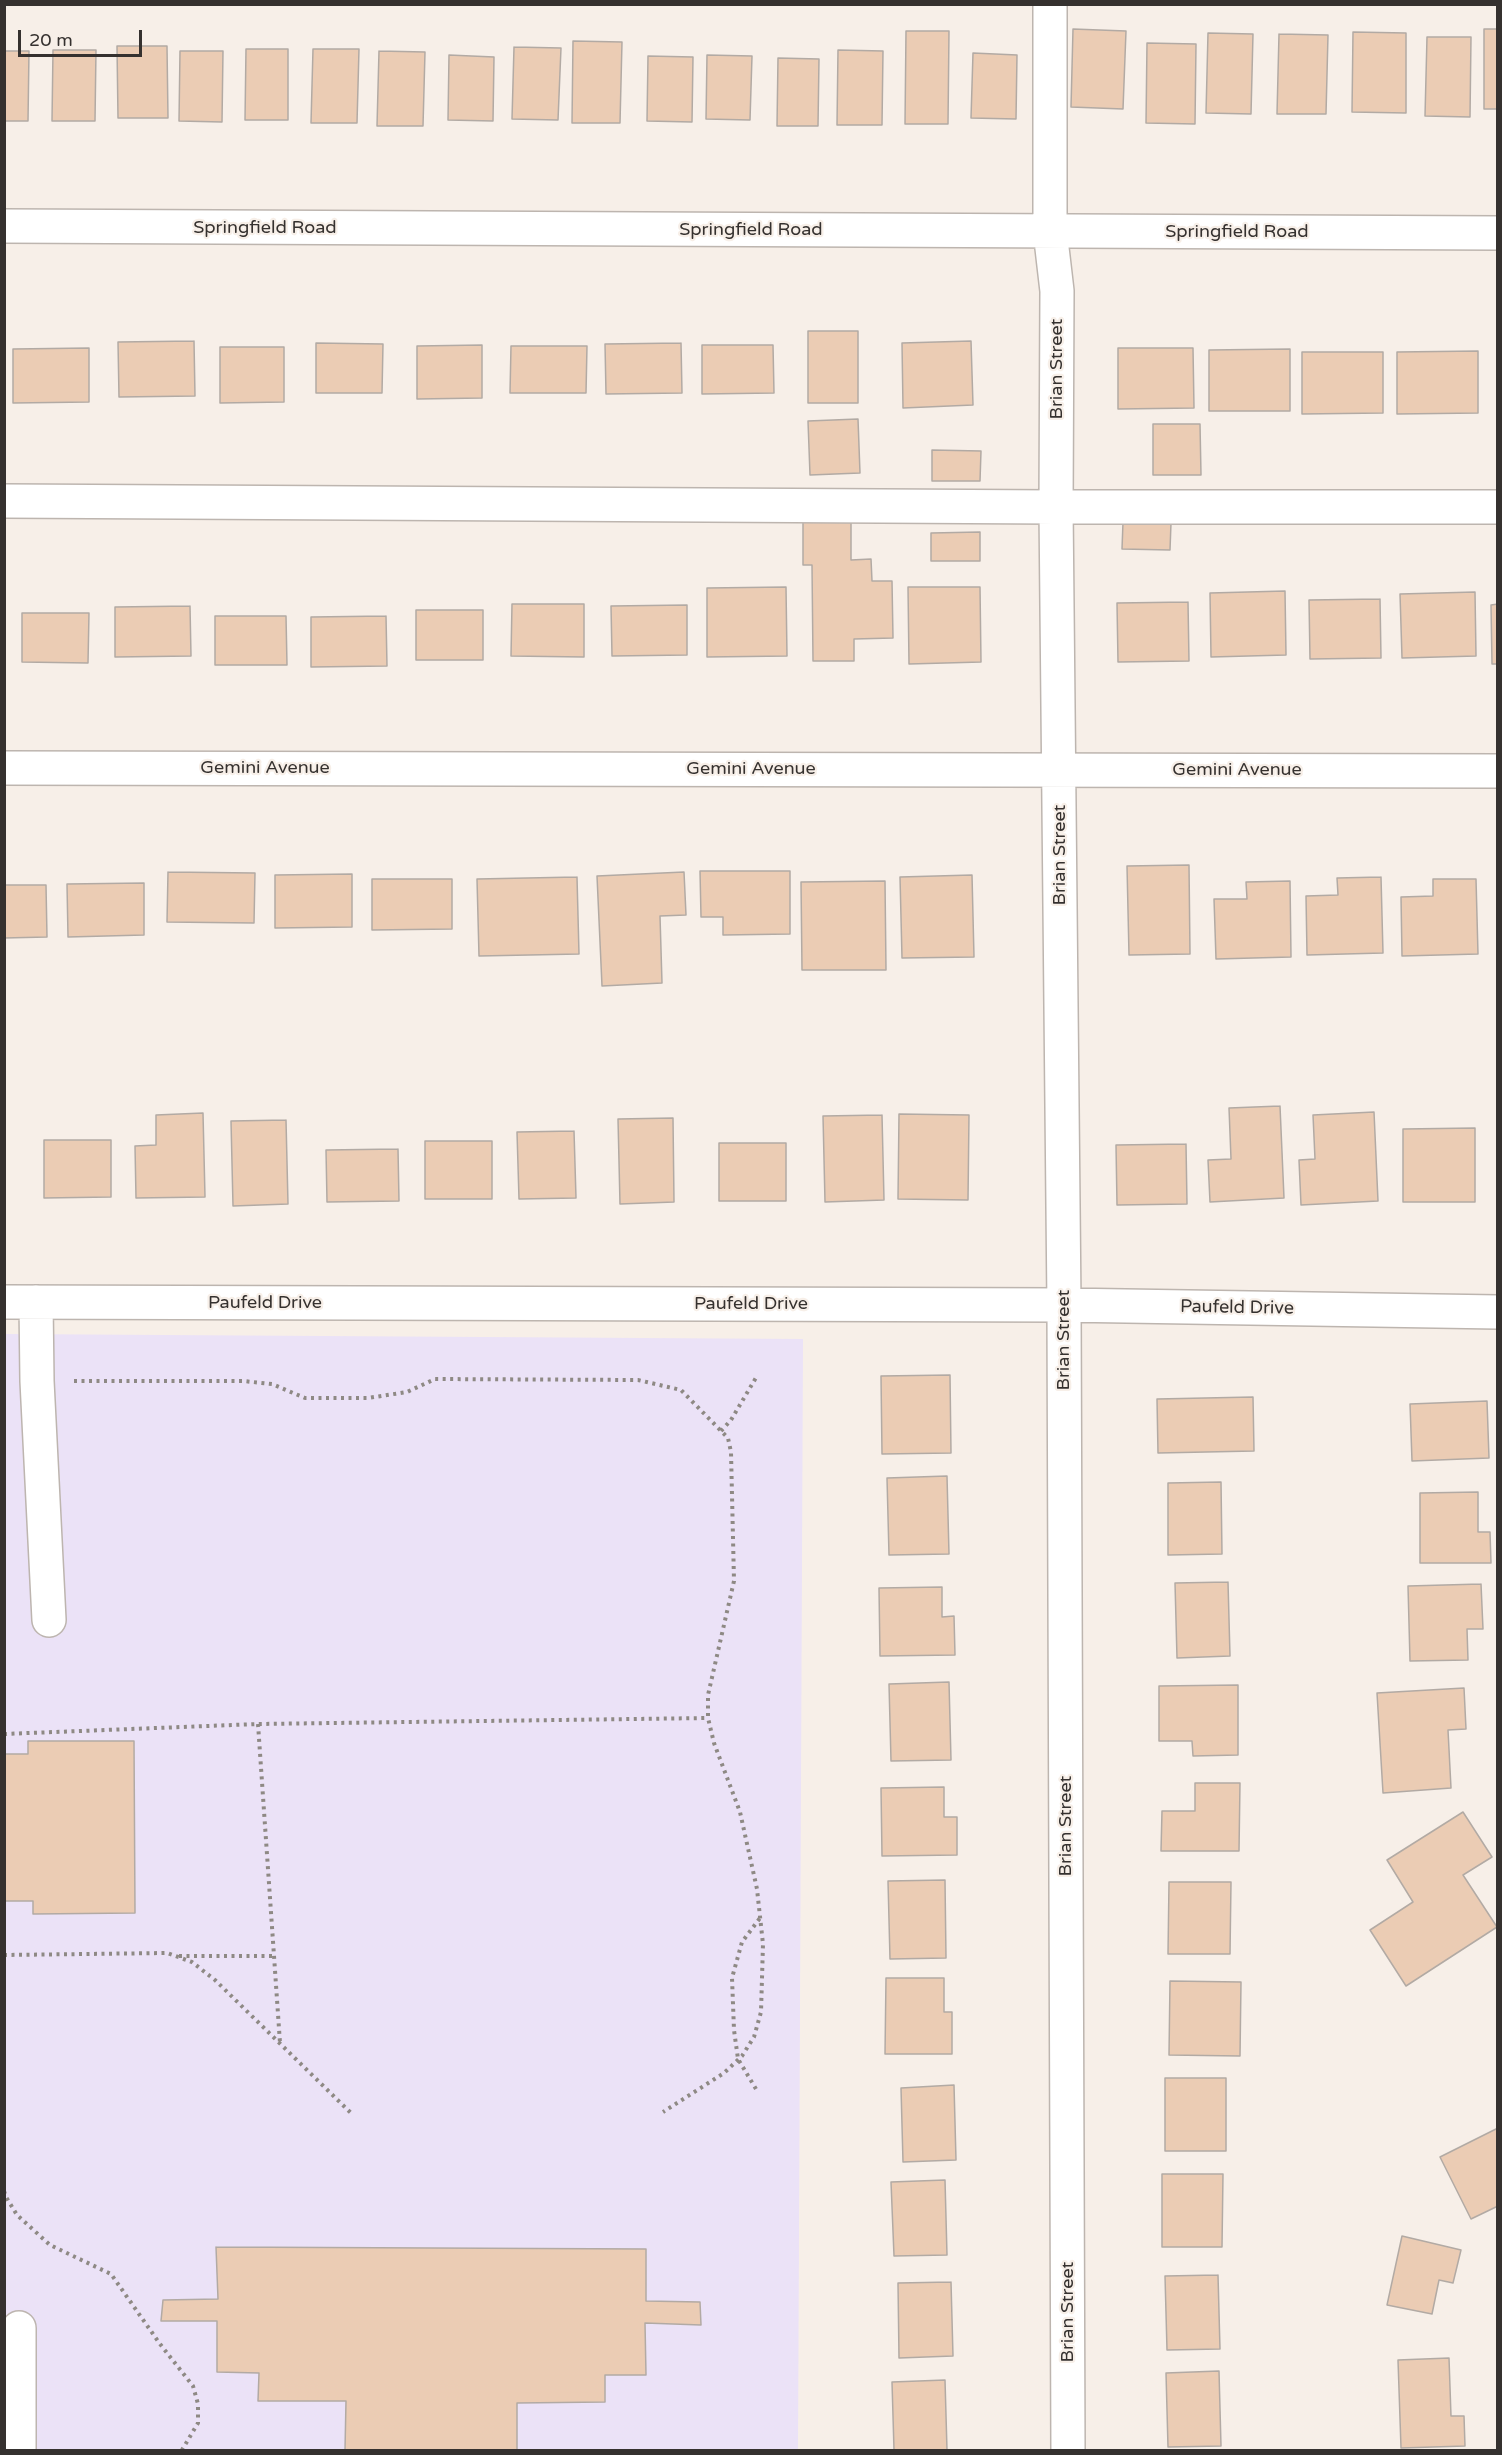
<!DOCTYPE html>
<html>
<head>
<meta charset="utf-8">
<style>
	body { margin:0 }
	#map { position:relative; width:1502px; height:2455px; overflow:hidden; background:#f7efe8; font-family:"Varela Round",sans-serif }
	canvas { display:block }
	.frame { position:absolute; inset:0; border:6px solid #35312f; pointer-events:none }
	.scale { position:absolute; left:18px; top:30px; width:124px; height:27px; box-sizing:border-box; border:3px solid #35312f; border-top:0; padding-left:8px; font-size:18px; line-height:21px; white-space:nowrap; color:#35312f; -webkit-text-stroke:4px #f7efe8; paint-order:stroke }
</style>
</head>
<body>
<div id="map">
<canvas width="1502" height="2455"></canvas>
<div class="frame"></div>
<div class="scale">20 m</div>
</div>
<script>
const c = document.querySelector('canvas').getContext('2d');
c.lineJoin = 'round';
function fill(path, color) { c.fillStyle = color; c.fill(path, 'evenodd'); }
const shape = rows => new Path2D(rows.map(r => 'M' + r).join(''));
function strokePath(path, color, width, dash) { c.strokeStyle = color; c.lineWidth = width; c.lineCap = dash ? 'butt' : 'round'; c.setLineDash(dash || []); c.stroke(path); }
function label(font, color, halo, rows, align = 'center') {
  c.font = font + ' "Varela Round",sans-serif'; c.lineWidth = 4.5; c.setLineDash([]); c.textBaseline = 'middle'; c.strokeStyle = halo; c.fillStyle = color; for (const [text, x, y, turn = 0] of rows) {
    c.save(); c.translate(x, y); c.rotate((+turn || 0) * Math.PI / 180); c.textAlign = isNaN(turn) ? turn : align; if (halo) c.strokeText(text, 0, 0); c.fillText(text, 0, 0); c.restore();
  }
}
fill(shape([
	[5,1334,803,1339,798,2450,5,2450]
]), '#ebe2f7');
const building = shape([
	[1073,29,1126,31,1123,109,1071,107,1073,29],
	[1484,29,1498,29,1498,109,1484,109,1484,29],
	[906,31,949,31,948,124,905,124,906,31],
	[1353,32,1406,33,1406,113,1352,112,1353,32],
	[1208,33,1253,34,1251,114,1206,113,1208,33],
	[1279,34,1328,35,1326,114,1277,114,1279,34],
	[1427,37,1471,37,1470,117,1425,116,1427,37],
	[573,41,622,42,620,123,572,123,573,41],
	[1147,43,1196,44,1195,124,1146,123,1147,43],
	[117,46,167,46,168,118,118,118,117,46],
	[514,47,561,48,558,120,512,119,514,47],
	[246,49,288,49,288,120,245,120,246,49],
	[313,49,359,49,357,123,311,123,313,49],
	[53,50,96,50,95,121,52,121,53,50],
	[838,50,883,51,882,125,837,125,838,50],
	[4,51,29,51,28,121,4,121,4,51],
	[180,51,223,51,222,122,179,121,180,51],
	[379,51,425,52,423,126,377,126,379,51],
	[973,53,1017,55,1016,119,971,118,973,53],
	[449,55,494,57,493,121,448,120,449,55],
	[707,55,752,56,750,120,706,119,707,55],
	[648,56,693,57,692,122,647,121,648,56],
	[778,58,819,59,818,126,777,126,778,58],
	[808,331,858,331,858,403,808,403,808,331],
	[194,341,195,396,119,397,118,342,194,341],
	[971,341,973,405,903,408,902,343,971,341],
	[316,343,383,344,382,393,316,393,316,343],
	[681,343,682,393,606,394,605,344,681,343],
	[482,345,482,398,417,399,417,346,482,345],
	[702,345,773,345,774,393,702,394,702,345],
	[511,346,587,346,586,393,510,393,511,346],
	[220,347,284,347,284,402,220,403,220,347],
	[89,348,89,402,13,403,13,349,89,348],
	[1118,348,1193,348,1194,408,1118,409,1118,348],
	[1290,349,1290,411,1209,411,1209,350,1290,349],
	[1478,351,1478,413,1397,414,1397,352,1478,351],
	[1302,352,1383,352,1383,413,1302,414,1302,352],
	[858,419,860,473,810,475,808,421,858,419],
	[1153,424,1200,424,1201,475,1153,475,1153,424],
	[932,450,981,451,980,481,932,481,932,450],
	[803,522,851,522,851,560,871,559,872,581,892,581,893,638,854,639,854,661,813,661,812,565,803,565,803,522],
	[1123,522,1171,523,1170,550,1122,549,1123,522],
	[980,532,980,561,931,561,931,533,980,532],
	[786,587,787,656,707,657,707,588,786,587],
	[908,587,980,587,981,662,909,664,908,587],
	[1285,591,1286,655,1211,657,1210,593,1285,591],
	[1475,592,1476,656,1402,658,1400,594,1475,592],
	[1380,599,1381,658,1310,659,1309,600,1380,599],
	[1188,602,1189,661,1118,662,1117,603,1188,602],
	[512,604,584,604,584,657,511,656,512,604],
	[1498,604,1498,664,1492,664,1491,605,1498,604],
	[687,605,687,655,612,656,611,606,687,605],
	[190,606,191,656,115,657,115,607,190,606],
	[416,610,483,610,483,660,416,660,416,610],
	[22,613,89,613,88,663,22,662,22,613],
	[215,616,286,616,287,665,215,665,215,616],
	[386,616,387,666,311,667,311,617,386,616],
	[1189,865,1190,954,1129,955,1127,866,1189,865],
	[700,871,790,871,790,934,723,935,723,917,701,917,700,871],
	[168,872,255,873,254,923,167,922,168,872],
	[684,872,686,915,660,916,662,983,602,986,597,876,684,872],
	[352,874,352,927,275,928,275,875,352,874],
	[972,875,974,957,902,958,900,877,972,875],
	[577,877,579,954,479,956,477,879,577,877],
	[1381,877,1383,953,1307,955,1306,896,1338,895,1337,878,1381,877],
	[372,879,452,879,452,929,372,930,372,879],
	[1433,879,1476,879,1478,954,1402,956,1401,897,1433,896,1433,879],
	[885,881,886,970,802,970,801,882,885,881],
	[1290,881,1291,957,1216,959,1214,899,1247,899,1246,882,1290,881],
	[144,883,144,935,68,937,67,884,144,883],
	[4,885,46,885,47,937,4,938,4,885],
	[1280,1106,1284,1198,1210,1202,1208,1160,1231,1159,1229,1108,1280,1106],
	[1374,1112,1378,1201,1301,1205,1299,1160,1315,1159,1313,1115,1374,1112],
	[203,1113,205,1197,136,1198,135,1146,156,1145,156,1115,203,1113],
	[899,1114,969,1115,968,1200,898,1199,899,1114],
	[882,1115,884,1200,825,1202,823,1116,882,1115],
	[673,1118,674,1202,620,1204,618,1119,673,1118],
	[286,1120,288,1204,233,1206,231,1121,286,1120],
	[1475,1128,1475,1202,1403,1202,1403,1129,1475,1128],
	[574,1131,576,1198,519,1199,517,1132,574,1131],
	[44,1140,111,1140,111,1197,44,1198,44,1140],
	[425,1141,492,1141,492,1199,425,1199,425,1141],
	[719,1143,786,1143,786,1201,719,1201,719,1143],
	[1186,1144,1187,1204,1117,1205,1116,1145,1186,1144],
	[398,1149,399,1201,327,1202,326,1150,398,1149],
	[950,1375,951,1453,882,1454,881,1376,950,1375],
	[1253,1397,1254,1451,1158,1453,1157,1399,1253,1397],
	[1487,1401,1489,1458,1412,1461,1410,1404,1487,1401],
	[947,1476,949,1554,889,1555,887,1478,947,1476],
	[1221,1482,1222,1554,1168,1555,1168,1483,1221,1482],
	[1478,1492,1478,1532,1490,1532,1491,1563,1420,1563,1420,1493,1478,1492],
	[1228,1582,1230,1656,1177,1658,1175,1583,1228,1582],
	[1481,1584,1483,1629,1467,1629,1468,1660,1410,1661,1408,1586,1481,1584],
	[942,1587,942,1617,954,1616,955,1655,880,1656,879,1588,942,1587],
	[949,1682,951,1760,891,1761,889,1684,949,1682],
	[1238,1685,1238,1755,1193,1756,1192,1741,1159,1741,1159,1686,1238,1685],
	[1464,1688,1466,1729,1448,1730,1451,1788,1383,1793,1377,1693,1464,1688],
	[28,1741,134,1741,135,1913,33,1914,33,1901,4,1901,4,1754,28,1754,28,1741],
	[1195,1783,1240,1783,1239,1851,1161,1851,1162,1811,1195,1811,1195,1783],
	[944,1787,944,1817,957,1817,957,1855,882,1856,881,1788,944,1787],
	[1463,1812,1492,1857,1463,1875,1497,1927,1406,1986,1370,1930,1413,1902,1387,1860,1463,1812],
	[945,1880,946,1958,890,1959,888,1881,945,1880],
	[1169,1882,1231,1882,1230,1954,1168,1954,1169,1882],
	[886,1978,944,1978,944,2012,952,2012,952,2054,885,2054,886,1978],
	[1170,1981,1241,1982,1240,2056,1169,2055,1170,1981],
	[1165,2078,1226,2078,1226,2151,1165,2151,1165,2078],
	[954,2085,956,2160,903,2162,901,2088,954,2085],
	[1498,2128,1498,2206,1471,2219,1440,2157,1498,2128],
	[1162,2174,1223,2174,1222,2247,1162,2247,1162,2174],
	[945,2180,947,2255,894,2256,891,2182,945,2180],
	[1402,2236,1461,2250,1453,2283,1439,2280,1432,2314,1387,2305,1402,2236],
	[216,2247,646,2249,646,2301,700,2302,701,2325,645,2323,646,2375,605,2375,605,2402,517,2403,517,2450,345,2450,346,2401,258,2401,259,2373,217,2372,217,2321,161,2321,163,2300,218,2299,216,2247],
	[1218,2275,1220,2349,1167,2350,1165,2276,1218,2275],
	[951,2282,953,2356,899,2358,898,2283,951,2282],
	[1449,2358,1451,2416,1464,2416,1465,2446,1401,2448,1398,2360,1449,2358],
	[1219,2371,1221,2446,1168,2447,1166,2373,1219,2371],
	[945,2380,947,2450,894,2450,892,2382,945,2380]
]);
fill(building, '#ebccb4');
strokePath(building, '#b2aaa4', 1.5);
const minor = shape([
	[1050,4,1050,231,1057,291,1056,507,1064,1305,1068,2450],
	[4,226,1498,233],
	[4,501,1056,507,1498,507],
	[4,768,1498,771],
	[4,1302,1064,1305,1498,1312],
	[36,1302,37,1381,49,1620],
	[19,2328,19,2450]
]);
strokePath(minor, '#bdb5af', 36);
strokePath(shape([
	[74,1381,243,1381,272,1384,305,1398,368,1398,407,1392,435,1379,638,1380,681,1390,728,1438,731,1452,734,1581,708,1695,708,1718,714,1743,740,1812,757,1889,763,1944,761,2012,754,2037,742,2056,724,2073,663,2112],
	[721,1431,731,1420,757,1376],
	[258,1724,280,2043],
	[4,1734,258,1724,708,1718],
	[4,1955,167,1953,192,1962,215,1980,352,2114],
	[179,1956,274,1956],
	[756,2089,738,2059,734,2030,732,1978,742,1942,760,1918],
	[4,2191,6,2197,17,2215,50,2245,111,2274,160,2344,193,2386,198,2404,198,2423,182,2450]
]), '#8e8984', 4, [3, 4.5]);
strokePath(minor, '#fff', 33);
label('18px', '#35312f', '#f7efe8', [
	["Springfield Road",265,228],
	["Springfield Road",751,230],
	["Springfield Road",1237,232],
	["Brian Street",1057,369,-90],
	["Gemini Avenue",265,768],
	["Gemini Avenue",751,769],
	["Gemini Avenue",1237,770],
	["Brian Street",1060,855,-90],
	["Paufeld Drive",265,1303],
	["Paufeld Drive",751,1304],
	["Paufeld Drive",1237,1308,1],
	["Brian Street",1064,1340,-90],
	["Brian Street",1066,1826,-90],
	["Brian Street",1068,2312,-90]
]);
</script>
</body>
</html>
